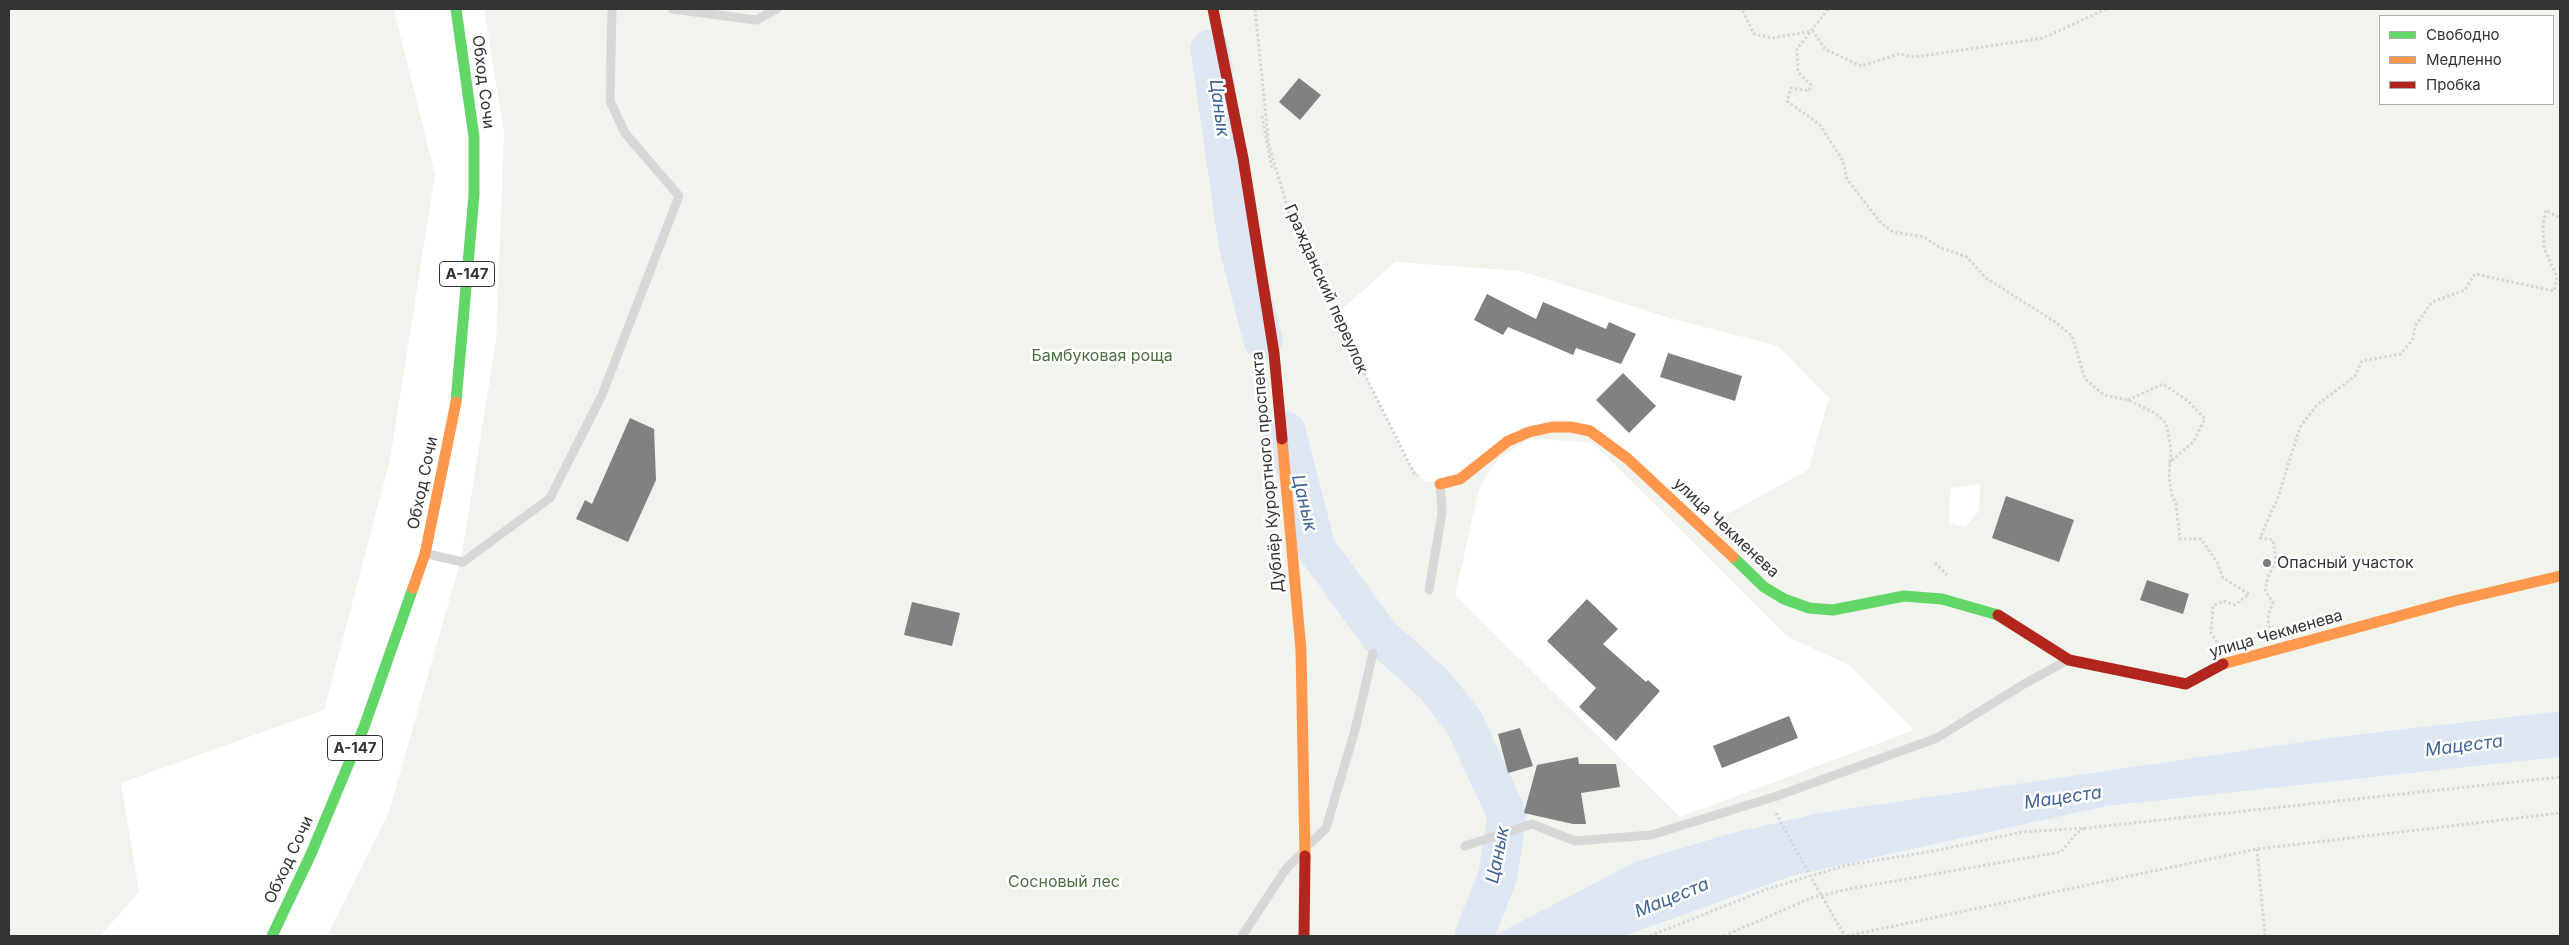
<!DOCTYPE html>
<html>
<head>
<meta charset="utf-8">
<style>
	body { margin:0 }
	#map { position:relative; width:2569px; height:945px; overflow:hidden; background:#fff; font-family:Inter,sans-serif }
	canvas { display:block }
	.frame { position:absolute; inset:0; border:10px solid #333; pointer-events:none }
	.legend { position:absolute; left:2379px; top:15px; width:175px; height:90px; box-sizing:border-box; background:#fff; border:1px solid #adadad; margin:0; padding:6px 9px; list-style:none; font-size:15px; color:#333 }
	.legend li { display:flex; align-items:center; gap:10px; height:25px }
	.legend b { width:25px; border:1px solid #adadad }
</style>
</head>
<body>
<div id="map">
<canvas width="2569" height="945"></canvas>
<div class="frame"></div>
<ul class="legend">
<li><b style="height:6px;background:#63d668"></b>Свободно</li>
<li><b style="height:6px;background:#ff974d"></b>Медленно</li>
<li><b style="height:6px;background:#b3261e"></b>Пробка</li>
</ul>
</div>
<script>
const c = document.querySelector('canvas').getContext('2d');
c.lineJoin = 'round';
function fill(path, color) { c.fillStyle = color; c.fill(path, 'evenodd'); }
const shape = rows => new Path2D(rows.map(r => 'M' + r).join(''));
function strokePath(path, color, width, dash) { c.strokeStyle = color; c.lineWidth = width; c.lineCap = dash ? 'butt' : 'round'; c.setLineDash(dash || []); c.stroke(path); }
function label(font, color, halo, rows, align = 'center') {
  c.font = font + ' Inter,sans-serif'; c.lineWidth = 5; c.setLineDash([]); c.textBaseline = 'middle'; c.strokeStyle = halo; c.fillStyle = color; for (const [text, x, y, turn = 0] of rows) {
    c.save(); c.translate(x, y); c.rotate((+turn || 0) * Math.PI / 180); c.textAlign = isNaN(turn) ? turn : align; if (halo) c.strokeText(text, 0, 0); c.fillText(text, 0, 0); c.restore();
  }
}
fill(shape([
	[9,9,394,9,435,175,390,460,324,710,121,783,139,892,100,936,9,936],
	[484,9,2560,9,2560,711,2336,737,1819,813,1728,834,1635,862,1493,936,327,936,389,812,461,559,496,341,504,132],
	[2380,16,2553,16,2553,104,2380,104],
	[1395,262,1520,271,1673,319,1778,346,1829,398,1808,470,1702,528,1628,459,1590,431,1571,427,1552,427,1529,432,1508,441,1490,456,1450,483,1425,481,1408,463,1364,373,1338,313],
	[1530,438,1593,443,1788,637,1849,665,1914,730,1680,817,1455,595,1480,486,1498,459],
	[1980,484,1979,511,1965,527,1949,523,1950,488],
	[2560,757,2560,936,1624,936,1792,876,2107,806]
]), '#f0f4ed');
fill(shape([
	[2560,711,2560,757,2107,806,1792,876,1624,936,1493,936,1635,862,1728,834,1819,813,2336,737]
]), '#dde6f2');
strokePath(shape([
	[1210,49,1238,244,1263,340],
	[1286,431,1316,548,1380,636,1434,684,1464,722,1507,815,1498,875,1474,936]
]), '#dde6f2', 39);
fill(shape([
	[1299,78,1321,95,1300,120,1279,102],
	[1487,294,1536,319,1543,302,1606,329,1609,322,1636,334,1621,364,1576,348,1573,355,1508,327,1503,335,1474,320],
	[1668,353,1742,376,1735,401,1660,377],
	[1623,373,1656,406,1629,433,1596,400],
	[630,418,654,429,656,480,628,542,576,519,585,500,592,504],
	[2006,496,2074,520,2059,562,1992,538],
	[2147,580,2189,594,2183,614,2140,600],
	[1587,599,1618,629,1603,644,1646,682,1648,680,1660,691,1616,741,1579,707,1596,688,1547,641],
	[912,602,960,613,952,646,904,635],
	[1789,716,1798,738,1722,768,1713,746],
	[1520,728,1533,766,1508,773,1498,734],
	[1578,757,1579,764,1616,764,1620,787,1581,793,1586,824,1573,824,1524,813,1537,765]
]), '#818181');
strokePath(shape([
	[1255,9,1269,146,1291,219,1327,290,1364,373,1414,473,1418,476],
	[1738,9,1742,10,1754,34,1772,38,1813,31,1825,49,1861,66,1899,54,1915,57,2043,38,2106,9],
	[1828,9,1797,49,1798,72,1811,85,1809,91,1791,88,1787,101,1820,125,1843,161,1847,179,1881,223,1893,232,1924,237,1939,247,1967,257,1986,278,2055,322,2072,336,2085,379,2104,395,2128,400,2155,413,2166,423,2171,449,2169,477,2172,495,2176,504,2180,539,2201,539,2217,562,2223,578,2249,594,2235,605,2224,601,2213,606,2211,633,2217,642],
	[2128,400,2163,384,2188,401,2205,419,2193,442,2169,463],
	[1935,563,1947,575],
	[2269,628,2268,616,2273,602,2265,591,2268,577,2276,561,2273,540,2260,538,2278,497,2300,427,2317,405,2355,376,2362,361,2401,354,2413,339,2415,326,2432,302,2465,290,2475,274,2554,291,2557,277,2544,248,2543,224,2546,210,2560,218],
	[2257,849,2265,936],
	[1817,888,1845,936],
	[1650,936,1767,889,1847,865,1934,851,2022,832,2086,828,2560,777],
	[1724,936,1811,898,1849,889,2061,852,2077,833,2085,828],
	[1847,936,2257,849,2560,813]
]), '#d5d5d5', 3, [2.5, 2.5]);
strokePath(shape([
	[672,9,756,20,777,9],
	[427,554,463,562,550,498,602,395,679,196,625,133,610,101,612,9],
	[1429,590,1442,513,1440,484],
	[1311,843,1326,828,1355,730,1373,653],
	[1465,846,1532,824,1575,841,1651,835,1777,796,1937,738,2024,684,2066,661],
	[1242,936,1286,869,1299,856]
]), '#d7d7d7', 9);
strokePath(shape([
	[456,402,474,195,474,137,456,9],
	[1733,557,1764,587,1784,599,1809,608,1833,610,1904,596,1942,599,1998,615],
	[272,936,311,854,364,727,413,588]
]), '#63d668', 11);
strokePath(shape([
	[1440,484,1460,479,1508,441,1529,432,1552,427,1571,427,1590,431,1628,459,1733,557],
	[413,588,425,554,456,402],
	[2223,664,2454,601,2560,576]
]), '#ff974d', 11);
strokePath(shape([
	[1998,615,2069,660,2186,684,2223,664]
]), '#b3261e', 11);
strokePath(shape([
	[1262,116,1272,169],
	[1776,813,1817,888]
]), '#d5d5d5', 3, [2.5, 2.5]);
strokePath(shape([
	[1282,439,1301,650,1305,856]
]), '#ff974d', 11);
strokePath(shape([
	[1213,9,1243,158,1274,353,1282,439],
	[1304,936,1305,856]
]), '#b3261e', 11);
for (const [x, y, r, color] of [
	[2267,563,5,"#7a7a7a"]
]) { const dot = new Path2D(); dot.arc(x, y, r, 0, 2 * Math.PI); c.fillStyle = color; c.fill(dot); strokePath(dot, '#fff', 2); }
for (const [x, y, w] of [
	[467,274,55],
	[355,748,55]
]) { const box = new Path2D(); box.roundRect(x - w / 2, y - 12.5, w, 25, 4); c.fillStyle = '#fff'; c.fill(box); strokePath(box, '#333', 1); }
label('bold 15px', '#333', null, [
	["А-147",467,274],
	["А-147",355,748]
]);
label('16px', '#333', '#fff', [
	["Обход Сочи",483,82,83],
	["Гражданский переулок",1326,289,66],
	["Дублёр Курортного проспекта",1268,472,-95],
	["Обход Сочи",423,483,-78],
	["улица Чекменева",1726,528,43],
	["улица Чекменева",2276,634,-16],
	["Обход Сочи",289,860,-65]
]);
label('16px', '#4d6f3f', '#fff', [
	["Бамбуковая роща",1102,356],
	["Сосновый лес",1064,882]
]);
label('16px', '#333', '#fff', [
	["Опасный участок",2277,563]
], 'left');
label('italic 18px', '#406495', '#fff', [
	["Цанык",1219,108,82],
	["Цанык",1304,503,76],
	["Мацеста",2464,746,-7],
	["Мацеста",2063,798,-8],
	["Цанык",1498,855,-79],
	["Мацеста",1672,898,-22]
]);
</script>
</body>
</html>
